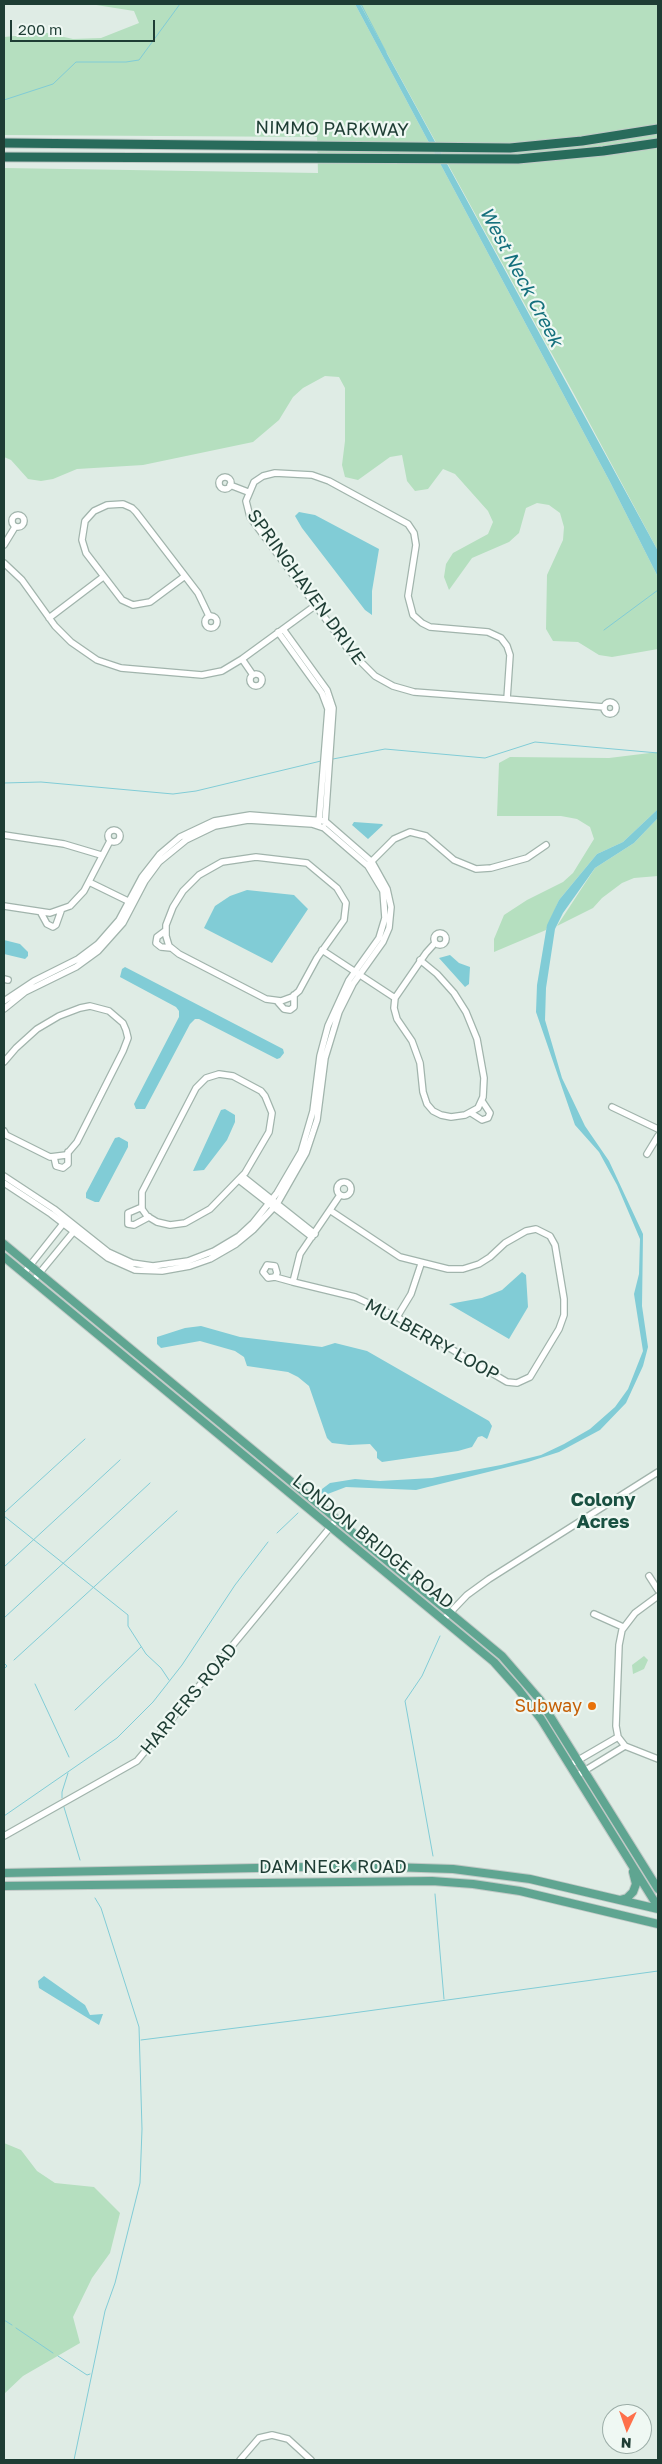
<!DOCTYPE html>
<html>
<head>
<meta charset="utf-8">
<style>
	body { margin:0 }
	#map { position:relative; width:662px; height:2464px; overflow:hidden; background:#dfece5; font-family:"Golos Text",sans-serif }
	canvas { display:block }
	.frame { position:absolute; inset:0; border:5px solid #1e3d34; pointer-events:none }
	.north { position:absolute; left:602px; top:2404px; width:50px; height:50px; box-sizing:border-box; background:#eff8f3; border:1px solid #9bada7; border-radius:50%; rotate:183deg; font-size:14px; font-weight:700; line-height:20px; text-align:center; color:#1e3d34 }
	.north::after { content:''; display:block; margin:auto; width:18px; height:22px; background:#fe704b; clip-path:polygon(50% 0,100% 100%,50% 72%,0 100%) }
	.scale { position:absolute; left:10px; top:20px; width:145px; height:22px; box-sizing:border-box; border:2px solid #1e3d34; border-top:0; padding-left:6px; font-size:15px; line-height:18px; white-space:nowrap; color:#1e3d34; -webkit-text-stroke:4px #eff8f3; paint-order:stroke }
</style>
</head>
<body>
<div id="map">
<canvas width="662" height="2464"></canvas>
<div class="frame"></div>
<div class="north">N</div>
<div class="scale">200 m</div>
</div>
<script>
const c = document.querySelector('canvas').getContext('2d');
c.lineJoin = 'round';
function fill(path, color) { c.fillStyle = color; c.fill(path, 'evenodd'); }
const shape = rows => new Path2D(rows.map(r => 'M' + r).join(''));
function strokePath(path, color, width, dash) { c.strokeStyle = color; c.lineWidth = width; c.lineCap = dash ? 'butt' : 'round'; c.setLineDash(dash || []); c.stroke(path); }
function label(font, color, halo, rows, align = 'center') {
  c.font = font + ' "Golos Text",sans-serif'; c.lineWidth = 4.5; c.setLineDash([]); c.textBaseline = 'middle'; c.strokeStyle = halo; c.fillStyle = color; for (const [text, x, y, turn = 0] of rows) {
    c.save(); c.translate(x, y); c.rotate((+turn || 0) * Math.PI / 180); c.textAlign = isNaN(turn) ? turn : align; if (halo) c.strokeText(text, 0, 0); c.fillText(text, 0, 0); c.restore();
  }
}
fill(shape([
	[90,4,355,4,609,480,658,577,658,649,612,657,599,655,578,642,553,641,546,629,547,575,563,540,564,527,560,513,549,505,537,503,526,508,519,533,509,542,472,558,449,590,444,577,446,564,453,553,488,534,493,522,488,511,455,474,443,469,428,489,415,491,407,481,402,455,390,457,358,480,345,477,342,465,345,441,345,388,339,377,325,376,303,388,293,397,279,420,253,442,143,465,77,469,53,479,41,481,28,479,11,460,4,457,4,168,318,173,317,137,4,135,4,37,47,33,73,39,101,38,139,23,134,11],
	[360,4,658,4,658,551,574,394],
	[658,752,658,809,623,842,597,854,559,900,546,930,494,952,494,939,504,915,527,900,563,882,573,873,594,839,590,827,577,819,561,816,497,816,499,763,510,757,609,758],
	[658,818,658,876,634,878,622,883,602,898,593,908,557,926,595,868,634,843],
	[644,1656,648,1660,644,1669,633,1674,632,1665],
	[4,2143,21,2150,37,2171,55,2183,94,2187,120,2213,110,2253,92,2278,73,2317,80,2343,23,2376,4,2394]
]), '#b5dfbf');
fill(shape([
	[355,4,360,4,658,551,658,577,609,480],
	[299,512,315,515,379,549,372,591,372,615,365,610,302,528,295,516],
	[658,809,658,818,634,843,595,868,563,913,555,929,546,988,545,1020,562,1078,585,1126,609,1161,643,1234,642,1306,648,1347,643,1366,626,1403,600,1430,559,1452,528,1462,416,1490,346,1487,325,1495,322,1494,318,1492,330,1483,355,1479,380,1481,432,1478,501,1465,541,1455,564,1444,590,1429,615,1407,628,1389,643,1351,634,1294,639,1274,640,1239,617,1185,599,1152,575,1125,536,1012,537,985,547,925,559,900,597,854,623,842],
	[354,822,382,824,383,825,368,839,352,825],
	[247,890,294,895,308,909,272,963,204,928,215,906,230,896],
	[4,940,20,944,28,952,28,956,25,959,4,954],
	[450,955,459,963,470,967,469,984,465,987,439,958],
	[125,967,283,1049,284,1053,280,1058,277,1059,199,1019,195,1019,190,1024,145,1109,136,1109,134,1104,179,1017,179,1011,176,1007,120,977,122,969],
	[225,1109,235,1115,235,1122,227,1140,204,1170,193,1171,221,1110],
	[119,1137,128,1142,128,1147,99,1202,95,1202,86,1198,86,1193,115,1138],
	[522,1272,526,1275,528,1307,509,1339,449,1304,482,1298,502,1290],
	[201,1326,240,1337,322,1347,335,1343,367,1351,489,1421,492,1426,488,1437,487,1439,482,1436,478,1437,472,1447,458,1451,382,1462,377,1458,377,1452,370,1444,349,1445,332,1443,327,1438,309,1386,298,1377,288,1372,247,1366,244,1357,235,1351,200,1341,161,1348,157,1344,157,1337,185,1328],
	[44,1976,85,2005,90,2015,103,2014,99,2025,39,1988,38,1981]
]), '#81ccd6');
strokePath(shape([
	[361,4,386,52],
	[4,100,53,84,76,62,126,62,139,60,180,4],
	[604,630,658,590],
	[333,759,385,749,485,758,535,742,658,753],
	[4,783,41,782,173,794,196,791,321,761],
	[4,1513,85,1439],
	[4,1516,128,1615,128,1626,146,1654,161,1668,169,1680],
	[277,1533,298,1513],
	[4,1567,120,1460],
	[4,1618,150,1483],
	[14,1660,177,1511],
	[4,1663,7,1666,4,1669],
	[35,1684,69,1757],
	[75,1710,141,1647],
	[62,1798,62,1792,68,1773],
	[63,1804,80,1860],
	[4,1816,117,1738,153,1702,182,1665,235,1585,268,1542],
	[433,1856,405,1701,422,1676,440,1636],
	[435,1894,444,1999],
	[141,2040,331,2016,658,1971],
	[4,2320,12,2325],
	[16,2328,53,2353],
	[58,2356,87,2375,90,2374],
	[74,2460,105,2311,115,2283,140,2183,142,2129,139,2027,101,1908,95,1898]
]), '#81ccd6', 1);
const minor = shape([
	'219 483a6 6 0 1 1 12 0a6 6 0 1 1-12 0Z',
	[230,485,248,492],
	'12 521a6 6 0 1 1 12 0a6 6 0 1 1-12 0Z',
	[4,545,15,527],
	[4,563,22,580,55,626,71,642,97,660,121,668,202,675,222,671,242,659,316,605],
	[185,576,150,602,133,605,122,600,86,553,82,540,85,521,94,511,107,505,123,504,132,508,136,512,198,593,209,616],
	'205 622a6 6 0 1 1 12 0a6 6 0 1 1-12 0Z',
	[49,618,103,577],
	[283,629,327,690,333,708,325,823],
	[278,632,322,693,328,709,319,822],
	[242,659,253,675],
	'250 680a6 6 0 1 1 12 0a6 6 0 1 1-12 0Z',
	[507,699,510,655,507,646,501,638,488,632,430,627,422,623,413,615,408,596,416,545,414,533,408,524,329,481,312,475,275,473,263,476,254,482,246,501,250,517,348,649,375,676,393,686,414,692,507,699,604,707],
	'604 708a6 6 0 1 1 12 0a6 6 0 1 1-12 0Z',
	'108 836a6 6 0 1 1 12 0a6 6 0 1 1-12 0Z',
	[4,835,64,844,101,855],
	[256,857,307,863,337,888,346,903,344,920,317,958,299,991,292,997,281,1001,266,999,179,954,169,946,166,936,166,925,173,907,183,891,199,875,222,862,256,857],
	[370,863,394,839,410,832,426,836,454,860,476,869,491,868,527,858,546,845],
	[89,882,132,903],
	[4,906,50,913,70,906,84,891,110,841],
	[41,913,47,924,53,927,56,925,61,911],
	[165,931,157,937,156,943,161,947,171,948],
	'434 939a6 6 0 1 1 12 0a6 6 0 1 1-12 0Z',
	[322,950,395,998,394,1008,397,1019,412,1041,420,1063,423,1092,427,1104,433,1111,441,1115,451,1117,465,1115,478,1108,483,1097,484,1078,477,1039,466,1012,454,993,437,974,420,960],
	[4,979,8,980],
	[395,998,426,953,435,943],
	[4,1001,34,981,78,959,98,944,119,920,142,877,160,854,180,837,214,821,250,815,325,821,372,862,387,889,391,907,389,928,383,942,353,984,339,1012,325,1058,317,1120,306,1153,277,1204,253,1230,236,1244,210,1259,190,1266,162,1271,135,1270,108,1258,51,1214,4,1183],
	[277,1001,284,1009,290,1010,294,1007,294,995],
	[4,1009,25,992,76,967,98,951,123,923,145,881,159,862,186,840,215,826,248,820,312,824,324,828,368,866,383,891,385,918,379,938,349,980,328,1026,320,1056,313,1111,301,1152,277,1193,253,1223,239,1236,214,1251,188,1261,153,1266,132,1263,108,1252,54,1209,4,1176],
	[4,1062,16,1048,37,1029,59,1016,80,1008,90,1006,109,1011,123,1023,126,1030,128,1038,123,1051,77,1142,66,1155,50,1157,6,1135,4,1131],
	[219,1074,233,1076,261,1091,265,1096,272,1113,269,1132,245,1173,210,1209,185,1223,170,1225,157,1222,147,1216,142,1209,142,1192,196,1088,206,1078,219,1074],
	[612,1107,658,1129],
	[471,1113,482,1120,488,1118,490,1113,482,1101],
	[647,1154,658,1136],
	[54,1157,56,1166,63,1168,68,1164,68,1152],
	[242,1176,315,1234],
	[239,1180,312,1237],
	'337 1189a7 7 0 1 1 14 0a7 7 0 1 1-14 0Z',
	[142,1207,128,1213,128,1224,134,1225,149,1217],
	[331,1211,400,1257,448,1269,463,1269,479,1264,490,1257,505,1243,526,1231,536,1229,550,1236,555,1245,564,1299,564,1315,559,1329,530,1377,517,1383,507,1382,397,1317,368,1303,355,1297,293,1282,300,1254,340,1195],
	[24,1273,66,1220],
	[275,1277,277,1273,275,1266,267,1265,263,1272,268,1278,275,1277,293,1282],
	[33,1281,75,1230],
	[397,1317,411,1294,421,1264],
	[649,1576,658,1590],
	[658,1596,635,1613,622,1630,619,1645,616,1726,618,1737,625,1746,658,1759],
	[594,1614,623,1627],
	[444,1619,467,1595,489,1579,658,1472],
	[575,1762,618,1737],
	[576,1776,625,1746],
	[4,1836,137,1761,337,1519],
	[240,2460,259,2438,272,2435,288,2439,311,2460]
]);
const major = shape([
	[4,1244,502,1656,540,1700,658,1889],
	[4,1257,494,1662,518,1689,541,1719,658,1907],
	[4,1873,357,1866,453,1869,530,1879,658,1909],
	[4,1886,432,1881,473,1884,520,1891,658,1924],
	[620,1900,627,1898,633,1892,636,1884,633,1872]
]);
const highway = shape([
	[4,143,510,148,582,141,658,129],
	[4,157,518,159,603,151,658,143]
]);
strokePath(minor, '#a1b4ac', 8);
strokePath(major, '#c0c9c6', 10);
strokePath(highway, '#c0c9c6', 11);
strokePath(minor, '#fff', 5.5);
strokePath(major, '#5fa591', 8);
strokePath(highway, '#286b5b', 9);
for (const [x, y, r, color] of [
	[592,1706,5,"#e8710a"]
]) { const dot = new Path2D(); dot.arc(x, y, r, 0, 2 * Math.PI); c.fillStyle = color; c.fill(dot); strokePath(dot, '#eff8f3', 2); }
label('18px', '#1e3d34', '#eff8f3', [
	["NIMMO PARKWAY",332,129,1],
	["SPRINGHAVEN DRIVE",306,587,54],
	["MULBERRY LOOP",432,1340,29],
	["LONDON BRIDGE ROAD",373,1542,39],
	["HARPERS ROAD",189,1699,-50],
	["DAM NECK ROAD",333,1867]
]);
label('18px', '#c56008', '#eff8f3', [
	["Subway",582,1706]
], 'right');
label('italic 19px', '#14707d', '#eff8f3', [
	["West Neck Creek",521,277,62]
]);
label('bold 19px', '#195041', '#eff8f3', [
	["Colony",603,1500],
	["Acres",603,1522]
]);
</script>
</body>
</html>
